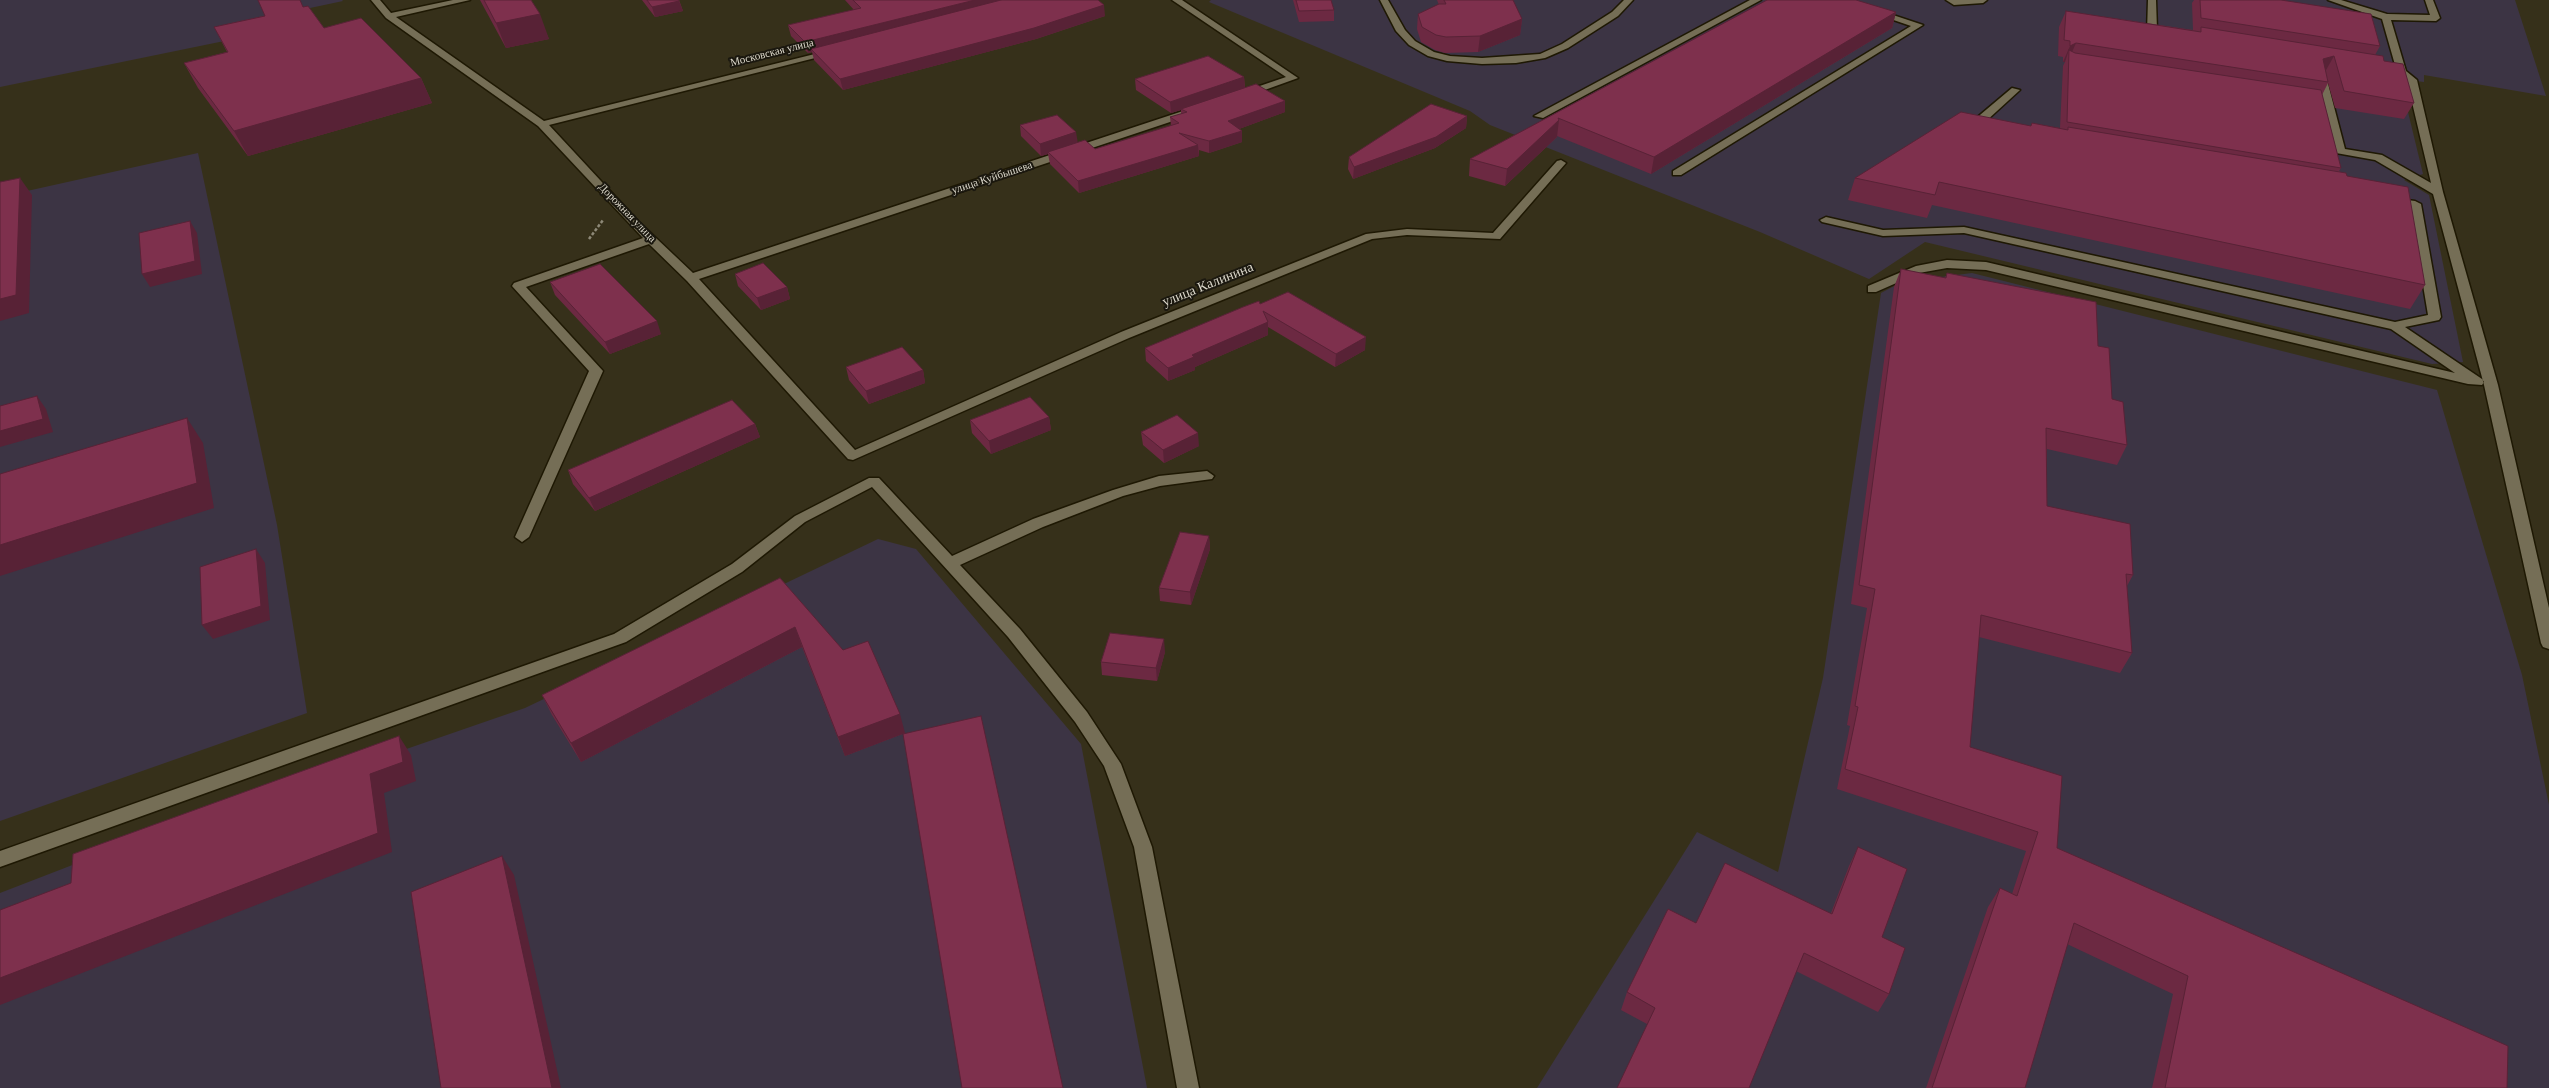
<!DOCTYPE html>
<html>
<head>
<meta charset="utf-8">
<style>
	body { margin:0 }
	canvas { display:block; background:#36301a }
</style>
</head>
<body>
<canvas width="2549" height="1088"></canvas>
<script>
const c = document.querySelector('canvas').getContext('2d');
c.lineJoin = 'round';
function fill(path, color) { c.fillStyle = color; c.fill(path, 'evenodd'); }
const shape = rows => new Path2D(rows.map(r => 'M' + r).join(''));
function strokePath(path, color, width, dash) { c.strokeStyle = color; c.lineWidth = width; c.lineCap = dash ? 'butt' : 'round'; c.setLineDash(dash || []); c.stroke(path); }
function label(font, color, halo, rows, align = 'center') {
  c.font = font + ' "Times New Roman",serif'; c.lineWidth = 4; c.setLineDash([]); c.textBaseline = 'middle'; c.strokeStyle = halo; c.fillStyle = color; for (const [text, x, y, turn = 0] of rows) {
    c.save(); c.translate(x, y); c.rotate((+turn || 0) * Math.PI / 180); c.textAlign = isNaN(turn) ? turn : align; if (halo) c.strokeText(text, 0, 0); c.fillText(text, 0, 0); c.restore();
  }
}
fill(shape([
	[0,0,342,0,343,1,230,25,234,39,0,87],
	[1211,0,2515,0,2546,96,2424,75,2424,82,2400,79,2423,174,2404,180,2429,195,2463,362,2432,364,1925,242,1869,279,1760,232,1490,125,1470,111,1209,2],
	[198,153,277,525,307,713,0,821,0,197],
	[1972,273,2437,390,2522,675,2549,805,2549,1088,1537,1088,1697,832,1778,872,1823,678,1881,293,1902,282],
	[878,539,916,549,1081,744,1147,1088,0,1088,0,893,88,859,525,708]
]), '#3c3444');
const minor = shape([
	[371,0,380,0,391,13,453,0,470,0,396,17,544,121,835,49,835,53,549,125,638,221,693,273,1186,110,1194,110,1194,114,699,279,855,450,1121,332,1366,234,1407,229,1493,233,1557,161,1561,160,1566,163,1500,239,1407,235,1372,239,1129,338,853,460,848,459,687,281,649,244,526,287,603,371,529,537,522,542,515,537,589,371,512,286,514,283,643,238,538,126,386,18,371,0],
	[1172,0,1182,0,1298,78,1248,96,1242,96,1242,92,1286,77,1172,0],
	[1380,0,1388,0,1405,30,1415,41,1434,52,1450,56,1482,58,1540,54,1562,44,1612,12,1624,0,1633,0,1618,16,1568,48,1545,58,1516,63,1482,64,1447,61,1428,56,1409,45,1396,31,1380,0],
	[1750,0,1761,0,1543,118,1534,116,1750,0],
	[1835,0,1848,0,1923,25,1681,175,1673,175,1673,171,1911,26,1835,0],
	[1946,0,1987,0,1983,3,1954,5,1946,0],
	[2148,0,2156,0,2157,30,2166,32,2166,36,2147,32,2148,0],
	[2328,0,2341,0,2387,14,2430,15,2425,0,2433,0,2440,18,2436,21,2391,20,2406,71,2417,80,2443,192,2498,385,2549,608,2549,649,2543,647,2541,643,2484,385,2433,194,2375,160,2336,153,2316,76,2321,73,2326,76,2345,149,2382,155,2431,183,2407,81,2397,72,2382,19,2328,0],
	[2012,88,2020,90,1985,122,1993,126,1993,130,1985,130,1974,124,1974,120,2012,88],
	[2392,198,2415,201,2421,204,2441,317,2439,320,2405,327,2482,379,2484,382,2482,385,2468,384,1986,270,1947,268,1919,273,1876,292,1868,292,1868,286,1916,266,1947,260,1986,262,2455,373,2391,329,1964,233,1883,236,1822,222,1820,220,1826,217,1883,230,1964,227,2395,322,2428,315,2410,207,2388,203,2386,201,2392,198],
	[1207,471,1214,476,1212,479,1160,486,1123,496,1043,527,960,565,1020,629,1087,712,1121,764,1152,847,1199,1088,1177,1088,1134,847,1104,766,1075,722,1008,637,872,487,805,522,742,572,626,642,0,867,0,851,614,634,732,564,795,516,869,478,879,478,952,556,1033,519,1113,490,1159,476,1207,471]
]);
strokePath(minor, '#1e1803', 3);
strokePath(shape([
	[589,239,603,220]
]), '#8e8978', 2.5, [3, 2]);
fill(minor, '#756e56');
fill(shape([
	[480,0,531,0,549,39,506,48],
	[642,0,679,0,683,11,655,17],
	[845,0,1098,0,1105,16,1036,39,843,90,814,60,812,52,808,53,791,36,788,25,854,10],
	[1293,0,1331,0,1334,10,1334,21,1299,22],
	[1437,0,1513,0,1522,19,1520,35,1478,52,1445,53,1435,50,1421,42,1417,29,1418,14,1439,5],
	[1767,0,1896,12,1892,28,1651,174,1557,136,1557,137,1505,186,1469,176,1470,159],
	[2194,0,2281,0,2380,46,2375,55,2384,61,2414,103,2404,119,2335,108,2328,83,2322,95,2341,168,2339,171,2347,176,2425,285,2410,309,1932,205,1927,218,1848,200,1855,178,2031,126,2032,123,2060,128,2063,66,2065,62,2063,62,2063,57,2058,56,2059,27,2066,11,2193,30,2192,3],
	[303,7,324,28,421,78,432,103,248,156,198,88,184,63,227,52,214,27],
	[1244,77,1245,88,1285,101,1285,112,1239,129,1242,131,1242,142,1209,153,1199,150,1199,156,1079,193,1050,164,1048,154,1041,156,1021,136,1020,125,1077,143,1095,149,1171,126,1170,117,1181,114,1181,110,1171,113,1136,90,1135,79],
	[1467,116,1466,128,1435,148,1353,179,1348,169,1349,157],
	[1901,269,1945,278,1947,273,2098,346,2112,399,2127,445,2117,465,2047,449,2047,506,2133,575,2127,586,2132,653,2120,673,1979,637,1970,747,2057,848,2507,1088,2152,1088,2173,994,2067,944,2025,1088,1926,1088,1988,907,2000,888,2012,894,2026,851,1837,789,1850,726,1847,725,1867,608,1851,604,1894,287],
	[735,274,787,287,790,299,761,310,738,286],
	[550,282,661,334,610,354,555,295],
	[1260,304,1365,350,1335,367,1268,327,1268,335,1195,367,1195,370,1168,381,1146,361,1145,348],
	[846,367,923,370,925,383,869,404,849,380],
	[1049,417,1051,430,991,454,972,433,970,420],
	[755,424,760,437,595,511,573,484,568,470],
	[1141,432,1199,446,1164,463,1143,445],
	[1209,536,1210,549,1191,605,1160,601,1159,588],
	[780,578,843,650,905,733,845,756,802,647,581,762,552,715,542,695],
	[1165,652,1157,681,1102,675,1101,662],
	[1858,847,1882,937,1889,994,1878,1012,1796,971,1647,1024,1621,1010,1627,992,1696,923,1831,913,1849,866]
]), '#6c2942');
fill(shape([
	[975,0,1019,0,811,49,812,52,808,53,805,42],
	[679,1,683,11,655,17,652,7],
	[1104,5,1105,16,1036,39,843,90,840,79],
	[1896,12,1892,28,1651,174,1654,157],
	[540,14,549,39,506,48,496,23],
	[1522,19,1520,35,1478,52,1480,36],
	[2076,43,2069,59,2069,50,2065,62,2063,62,2070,46],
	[2334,56,2325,72,2323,59],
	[1244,77,1245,89,1181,109,1181,110,1171,113,1170,102],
	[421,78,432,103,248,156,234,131],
	[1285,101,1285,112,1228,133,1228,121],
	[1467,116,1466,128,1435,148,1353,179,1354,167],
	[1559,120,1557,137,1505,186,1507,169],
	[1242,131,1242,142,1209,153,1209,141],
	[1076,132,1078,144,1048,152,1048,154,1041,156,1040,144],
	[1198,145,1199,156,1079,193,1078,181],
	[20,178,32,195,29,313,0,321,0,299],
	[190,221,197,233,202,274,150,287,142,274],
	[787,287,790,299,761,310,757,298],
	[657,321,661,334,610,354,605,342],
	[1268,322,1268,335,1195,367,1195,370,1168,381,1168,368,1192,355],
	[1366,337,1365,350,1335,367,1336,354],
	[923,370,925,383,869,404,866,391],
	[37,396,46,409,53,432,0,447,0,431],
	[1049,417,1051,430,991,454,989,441],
	[187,418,203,443,214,508,0,576,0,545],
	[755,424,760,437,595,511,589,498],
	[1198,433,1199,446,1164,463,1163,450],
	[1209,536,1210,549,1191,605,1190,592],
	[256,549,265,563,270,620,213,639,202,625],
	[795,627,802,647,581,762,571,743],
	[1164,639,1165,652,1157,681,1156,668],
	[900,714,905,733,845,756,838,737],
	[399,736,411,755,416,781,384,793,392,852,0,1005,0,978],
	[502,856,514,875,561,1088,552,1088]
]), '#582236');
const building = shape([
	[258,0,300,0,303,7,308,6,324,28,361,18,421,78,234,131,184,63,228,52,214,27,265,16,258,0],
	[484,0,531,0,540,14,496,23,484,0],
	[647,0,679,0,679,1,652,7,647,0],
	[853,0,975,0,805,42,788,25,861,8,853,0],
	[1001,0,1098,0,1104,5,1034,28,840,79,811,49,1001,0],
	[1296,0,1331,0,1334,10,1299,11,1296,0],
	[1444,0,1513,0,1522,19,1480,36,1446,37,1436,35,1422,27,1418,14,1439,4,1446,4,1444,0],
	[1767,0,1856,0,1896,12,1654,157,1558,118,1559,120,1507,169,1470,159,1767,0],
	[2200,0,2281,0,2371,14,2380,46,2201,18,2200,0],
	[2066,11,2201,32,2201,27,2383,56,2384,61,2403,64,2414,103,2344,91,2334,56,2323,59,2328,82,2076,43,2070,46,2070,41,2064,40,2066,11],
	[2069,50,2075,53,2321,90,2341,168,2067,122,2069,50],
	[1208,56,1244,77,1170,102,1135,79,1208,56],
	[1256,84,1285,101,1228,121,1242,131,1209,141,1179,133,1198,145,1078,181,1048,152,1085,140,1095,149,1179,123,1170,117,1187,112,1181,109,1256,84],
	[1431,104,1467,116,1436,137,1354,167,1349,157,1431,104],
	[1961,112,2031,126,2032,123,2068,130,2068,127,2346,173,2347,176,2408,187,2425,285,1939,182,1935,195,1855,178,1961,112],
	[1057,115,1076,132,1040,144,1020,125,1057,115],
	[20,178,16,295,0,299,0,182,20,178],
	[190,221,195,261,142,274,139,233,190,221],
	[763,263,787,287,757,298,735,274,763,263],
	[600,264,657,321,605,342,550,282,600,264],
	[1901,269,1946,278,1947,273,2096,302,2098,346,2109,348,2112,399,2123,402,2127,445,2046,428,2047,506,2130,524,2133,575,2126,574,2132,653,1981,615,1970,747,2062,776,2057,848,2508,1046,2507,1088,2165,1088,2188,976,2074,923,2025,1088,1932,1088,2000,888,2017,896,2038,832,1845,769,1858,707,1855,706,1875,589,1859,585,1901,269],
	[1288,292,1366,337,1336,354,1263,311,1268,322,1192,355,1194,357,1168,368,1145,348,1243,307,1259,301,1260,304,1288,292],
	[902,347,923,370,866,391,846,367,902,347],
	[37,396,43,419,0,431,0,406,37,396],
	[1030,397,1049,417,989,441,970,420,1030,397],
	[732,400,755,424,589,498,568,470,732,400],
	[1177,415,1198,433,1163,450,1141,432,1177,415],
	[187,418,197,483,0,545,0,474,187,418],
	[1180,532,1209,536,1190,592,1159,588,1180,532],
	[256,549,261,606,202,625,200,567,256,549],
	[780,578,843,650,868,641,900,714,838,737,795,627,571,743,542,695,780,578],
	[1110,633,1164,639,1156,668,1101,662,1110,633],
	[981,716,1063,1088,962,1088,903,734,981,716],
	[399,736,403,762,370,774,378,833,0,978,0,910,71,883,73,854,399,736],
	[1858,847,1907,869,1882,937,1905,948,1889,994,1804,953,1749,1088,1617,1088,1655,1008,1627,992,1668,909,1696,923,1725,863,1832,914,1858,847],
	[502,856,552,1088,441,1088,411,892,502,856]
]);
fill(building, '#7e304d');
strokePath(building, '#582236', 1);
label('11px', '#dbd7ca', '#1b180f', [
	["Московская улица",772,53,-14],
	["улица Куйбышева",992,178,-18],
	["Дорожная улица",627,213,46]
]);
label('14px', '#dbd7ca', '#1b180f', [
	["улица Калинина",1208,285,-22]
]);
</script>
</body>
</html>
